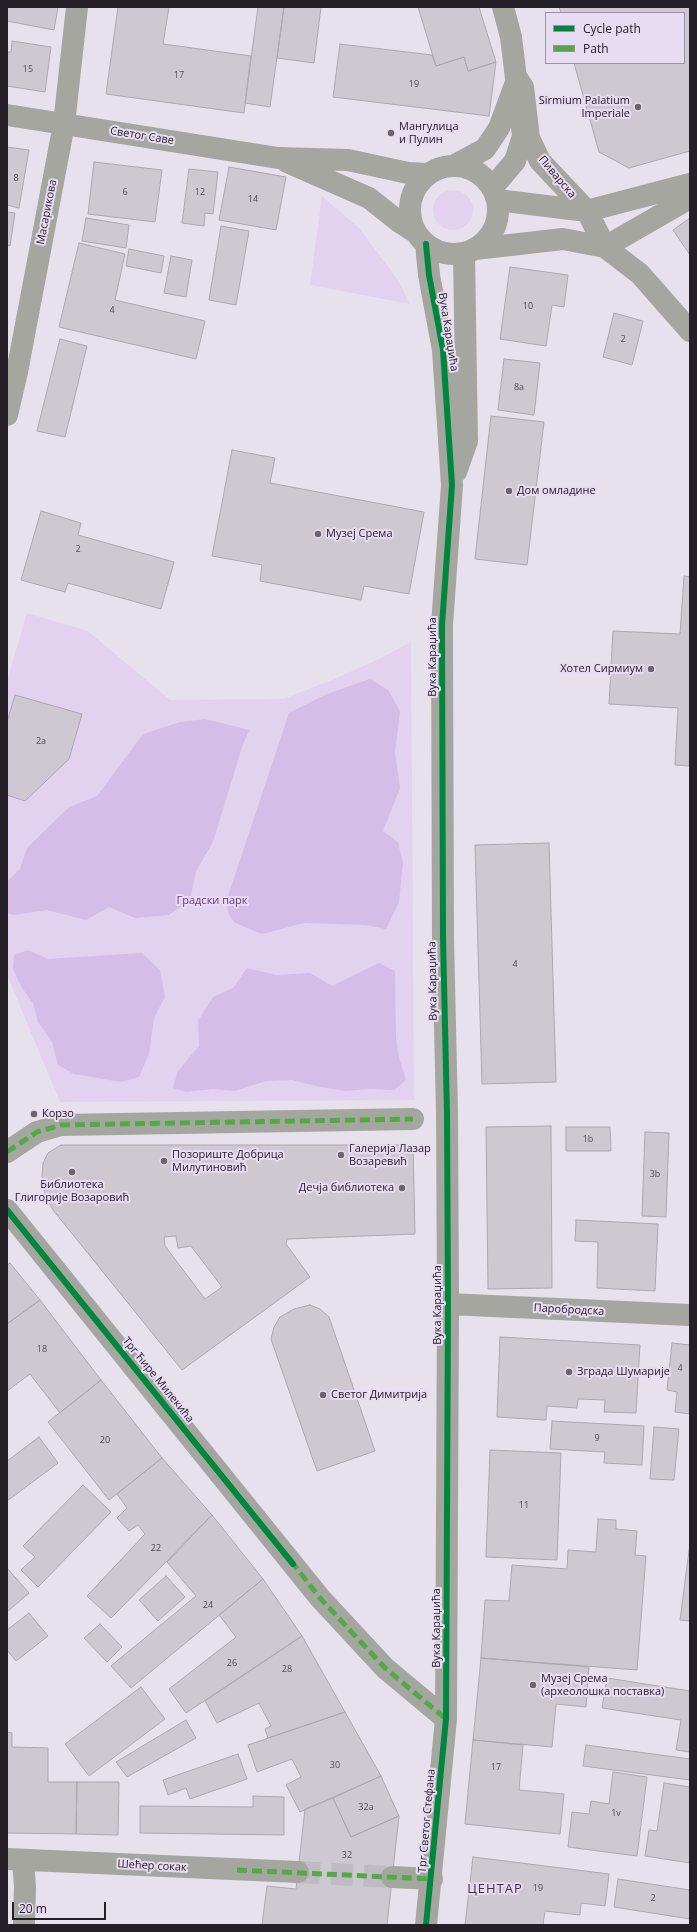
<!DOCTYPE html>
<html>
<head>
<meta charset="utf-8">
<style>
	body { margin:0 }
	#map { position:relative; width:697px; height:1932px; overflow:hidden; background:#e7e1ed; font-family:"Open Sans",sans-serif }
	canvas { display:block }
	.frame { position:absolute; inset:0; border:8px solid #252028; pointer-events:none }
	.legend { position:absolute; left:545px; top:12px; width:140px; height:52px; box-sizing:border-box; background:#e8dcf2; border:1px solid #9a91a1; margin:0; padding:5px 7px; list-style:none; font-size:12px; color:#252028 }
	.legend li { display:flex; align-items:center; gap:8px; height:20px }
	.legend b { width:20px; border:1px solid #9a91a1 }
	.scale { position:absolute; left:12px; top:1902px; width:94px; height:18px; box-sizing:border-box; border:2px solid #252028; border-top:0; padding-left:5px; font-size:12px; line-height:14px; white-space:nowrap; color:#252028; -webkit-text-stroke:3px #e8dcf2; paint-order:stroke }
</style>
</head>
<body>
<div id="map">
<canvas width="697" height="1932"></canvas>
<div class="frame"></div>
<ul class="legend">
<li><b style="height:5px;background:#00873e"></b>Cycle path</li>
<li><b style="height:5px;background:#53aa44"></b>Path</li>
</ul>
<div class="scale">20 m</div>
</div>
<script>
const c = document.querySelector('canvas').getContext('2d');
c.lineJoin = 'round';
function fill(path, color) { c.fillStyle = color; c.fill(path, 'evenodd'); }
const shape = rows => new Path2D(rows.map(r => 'M' + r).join(''));
function strokePath(path, color, width, dash) { c.strokeStyle = color; c.lineWidth = width; c.lineCap = dash ? 'butt' : 'round'; c.setLineDash(dash || []); c.stroke(path); }
function label(font, color, halo, rows, align = 'center') {
  c.font = font + ' "Open Sans",sans-serif'; c.lineWidth = 4; c.setLineDash([]); c.textBaseline = 'middle'; c.strokeStyle = halo; c.fillStyle = color; for (const [text, x, y, turn = 0] of rows) {
    c.save(); c.translate(x, y); c.rotate((+turn || 0) * Math.PI / 180); c.textAlign = isNaN(turn) ? turn : align; if (halo) c.strokeText(text, 0, 0); c.fillText(text, 0, 0); c.restore();
  }
}
fill(shape([
	'433 210a20 20 0 1 1 40 0a20 20 0 1 1-40 0Z',
	[322,196,359,228,398,280,410,304,310,285],
	[27,613,88,631,170,700,283,699,332,680,381,658,411,642,414,1100,60,1102,7,975,7,681]
]), '#e2d2f0');
fill(shape([
	[370,679,388,690,400,711,395,752,400,788,383,831,398,842,403,863,399,902,386,929,366,925,304,923,262,934,240,925,234,922,228,913,227,899,289,713,327,694],
	[205,719,249,730,242,747,213,842,196,871,190,900,169,915,135,918,109,907,86,920,47,910,14,915,7,913,7,881,20,869,27,848,69,807,97,796,143,734,180,722],
	[28,950,48,959,142,953,160,970,165,997,154,1018,149,1054,139,1077,121,1082,74,1074,58,1065,52,1042,38,1022,33,1003,22,988,13,969,14,955],
	[379,963,395,971,396,1037,399,1058,406,1080,394,1090,370,1089,346,1091,320,1087,292,1080,266,1081,235,1091,213,1089,186,1092,173,1088,178,1071,199,1046,198,1021,213,997,233,988,247,968,276,975,310,973,332,986]
]), '#d4bde7');
const building = shape([
	[7,7,58,7,54,30,7,21,7,7],
	[118,7,169,7,163,44,251,56,244,113,106,94,118,7],
	[258,7,284,7,270,107,245,103,258,7],
	[284,7,321,7,314,63,277,58,284,7],
	[418,7,479,7,496,62,468,71,464,57,436,66,418,7],
	[559,7,690,7,690,151,629,168,599,152,574,63,684,63,684,13,561,13,559,7],
	[12,41,51,47,45,92,7,86,7,52,11,52,12,41],
	[340,44,432,55,436,66,464,57,468,71,496,62,489,116,333,97,340,44],
	[7,147,29,150,19,208,7,205,7,147],
	[94,162,162,170,155,222,88,214,94,162],
	[229,167,286,177,276,230,219,220,229,167],
	[189,169,218,172,213,214,205,213,204,226,182,223,189,169],
	[7,212,15,213,10,246,7,245,7,212],
	[86,218,129,225,126,248,82,241,86,218],
	[690,218,690,255,673,230,690,218],
	[221,226,249,231,236,305,209,300,221,226],
	[79,243,125,254,115,300,205,321,196,359,59,327,79,243],
	[129,249,164,256,161,273,126,266,129,249],
	[171,256,192,260,186,297,164,293,171,256],
	[510,267,568,275,564,307,552,305,546,346,500,339,510,267],
	[614,313,643,321,632,365,603,357,614,313],
	[60,339,87,346,65,437,37,431,60,339],
	[504,359,540,363,534,415,498,410,504,359],
	[491,416,544,422,527,565,475,559,491,416],
	[232,450,275,458,270,483,424,512,409,594,364,586,361,600,260,581,262,565,212,556,232,450],
	[41,511,81,523,78,535,174,562,161,609,68,583,65,592,21,580,41,511],
	[684,576,690,577,690,766,675,765,678,708,609,704,613,631,680,634,684,576],
	[15,695,82,714,69,759,25,801,7,795,7,722,15,695],
	[549,843,556,1082,482,1084,475,845,549,843],
	[551,1126,552,1288,488,1289,486,1127,551,1126],
	[566,1127,610,1127,611,1151,566,1151,566,1127],
	[645,1132,669,1133,666,1217,642,1216,645,1132],
	[61,1145,413,1145,415,1234,287,1239,286,1244,310,1277,182,1370,53,1210,45,1195,42,1178,43,1163,48,1153,61,1145],
	[176,1236,178,1248,191,1246,222,1287,205,1299,165,1246,164,1237,176,1236],
	[576,1220,658,1224,655,1291,597,1288,598,1242,575,1241,576,1220],
	[10,1263,40,1300,7,1324,7,1265,10,1263],
	[40,1300,101,1380,60,1413,30,1374,7,1391,7,1324,40,1300],
	[310,1305,320,1309,329,1317,375,1451,317,1471,271,1339,274,1327,280,1317,294,1309,310,1305],
	[500,1337,640,1345,636,1413,604,1412,605,1400,578,1399,577,1408,547,1406,546,1420,497,1417,500,1337],
	[672,1343,690,1345,690,1414,675,1412,677,1392,667,1390,672,1343],
	[101,1380,162,1458,109,1500,48,1422,101,1380],
	[552,1421,644,1426,642,1465,604,1463,605,1452,550,1449,552,1421],
	[654,1427,679,1429,674,1480,650,1479,654,1427],
	[39,1437,58,1463,7,1501,7,1461,39,1437],
	[490,1450,561,1453,557,1560,486,1557,490,1450],
	[162,1458,212,1515,111,1618,87,1596,145,1534,138,1525,129,1531,117,1518,127,1508,117,1494,162,1458],
	[83,1485,111,1512,38,1587,21,1570,35,1557,23,1546,83,1485],
	[212,1515,263,1579,131,1688,111,1666,196,1596,167,1562,212,1515],
	[598,1519,616,1520,616,1529,637,1531,635,1555,646,1556,637,1670,481,1658,485,1600,509,1601,512,1565,567,1569,568,1550,596,1552,598,1519],
	[690,1543,690,1621,680,1620,690,1543],
	[7,1568,29,1593,7,1612,7,1568],
	[166,1576,185,1597,158,1621,139,1600,166,1576],
	[263,1579,302,1636,186,1713,169,1689,236,1637,219,1615,263,1579],
	[29,1613,48,1636,16,1661,7,1650,7,1630,29,1613],
	[100,1624,122,1647,107,1662,84,1638,100,1624],
	[302,1636,345,1712,268,1738,265,1729,271,1726,259,1703,217,1723,205,1701,302,1636],
	[481,1658,589,1667,586,1707,556,1704,552,1747,473,1740,481,1658],
	[607,1678,690,1691,690,1752,676,1750,681,1720,602,1708,607,1678],
	[141,1687,165,1719,89,1776,65,1744,141,1687],
	[345,1712,381,1776,300,1812,286,1785,301,1777,292,1759,257,1772,248,1745,345,1712],
	[186,1720,196,1738,127,1777,116,1762,186,1720],
	[7,1732,12,1733,12,1747,48,1748,48,1782,77,1782,76,1834,7,1833,7,1732],
	[473,1740,523,1745,519,1790,564,1794,560,1834,465,1824,473,1740],
	[586,1745,690,1759,690,1780,583,1766,586,1745],
	[238,1754,247,1779,190,1799,186,1788,168,1795,163,1780,238,1754],
	[613,1772,647,1777,637,1856,568,1847,572,1812,589,1814,591,1801,609,1804,613,1772],
	[381,1776,399,1816,351,1837,333,1798,381,1776],
	[77,1782,119,1782,118,1835,76,1834,77,1782],
	[664,1783,690,1787,690,1863,645,1856,649,1830,657,1831,664,1783],
	[253,1796,284,1797,284,1835,140,1833,140,1806,253,1807,253,1796],
	[333,1798,351,1837,399,1816,387,1925,262,1925,267,1886,296,1889,305,1809,333,1798],
	[473,1857,609,1874,605,1906,581,1903,580,1915,545,1911,543,1925,465,1925,473,1857],
	[618,1879,690,1890,690,1919,614,1907,618,1879]
]);
fill(building, '#cdc8d2');
strokePath(building, '#aca7b0', 1);
strokePath(shape([
	[298,1872,392,1877]
]), '#c0bac6', 22, [22, 11]);
strokePath(shape([
	[517,78,523,87,529,138,540,161,587,211,605,247],
	[7,115,278,158,348,160,408,173,427,174],
	[287,162,369,198,398,221,415,232],
	[455,165,485,149,499,128,515,85],
	'410 210a44 44 0 1 1 88 0a44 44 0 1 1-88 0Z',
	[492,188,515,161,523,136,511,37,503,7],
	[497,200,587,211,690,184],
	[426,244,429,275,443,350,452,485,442,625,443,938,447,1113,448,1304,446,1719,426,1925],
	[605,247,690,198],
	[475,249,563,239,605,247,640,274,690,331],
	[7,415,17,372,64,124,77,7],
	[456,472,467,441,464,253],
	[7,1152,37,1132,61,1125,413,1119],
	[7,1210,320,1598,385,1668,446,1719],
	[448,1304,690,1315],
	[7,1859,298,1872],
	[23,1860,25,1887,24,1925],
	[392,1877,432,1879]
]), '#a6a6a0', 22);
strokePath(shape([
	[7,1152,37,1132,61,1125,413,1119],
	[291,1561,320,1598,385,1668,446,1719],
	[237,1870,432,1879]
]), '#53aa44', 5, [10, 5]);
strokePath(shape([
	[426,244,429,275,443,350,452,485,442,625,443,938,447,1113,448,1304,446,1719,426,1925],
	[7,1210,293,1564]
]), '#00873e', 6);
for (const [x, y, r, color] of [
	[638,107,4,"#69646d"],
	[391,133,4,"#69646d"],
	[509,491,4,"#69646d"],
	[318,534,4,"#69646d"],
	[651,669,4,"#69646d"],
	[34,1114,4,"#69646d"],
	[341,1155,4,"#69646d"],
	[164,1161,4,"#69646d"],
	[72,1172,4,"#69646d"],
	[402,1188,4,"#69646d"],
	[569,1372,4,"#69646d"],
	[323,1395,4,"#69646d"],
	[533,1685,4,"#69646d"]
]) { const dot = new Path2D(); dot.arc(x, y, r, 0, 2 * Math.PI); c.fillStyle = color; c.fill(dot); strokePath(dot, '#e8dcf2', 1.5); }
label('9px', '#514c54', null, [
	["15",28,69],
	["17",179,75],
	["19",414,84],
	["8",16,178],
	["6",125,192],
	["12",200,192],
	["14",253,199],
	["10",528,306],
	["4",112,310],
	["2",623,339],
	["8a",519,387],
	["2",78,549],
	["2a",41,741],
	["4",515,964],
	["1b",588,1139],
	["3b",655,1174],
	["18",42,1349],
	["4",680,1368],
	["9",597,1438],
	["20",105,1440],
	["11",524,1505],
	["22",156,1548],
	["24",208,1605],
	["26",232,1663],
	["28",287,1669],
	["30",335,1765],
	["17",496,1767],
	["32a",366,1807],
	["1v",616,1813],
	["32",347,1855],
	["19",538,1888],
	["2",653,1898]
]);
label('11px', '#252028', '#e8dcf2', [
	["Sirmium Palatium",630,101,"right"],
	["Imperiale",630,114,"right"],
	["Мангулица",399,127],
	["и Пулин",399,140],
	["Дом омладине",517,491],
	["Музеј Срема",326,534],
	["Хотел Сирмиум",643,669,"right"],
	["Корзо",42,1114],
	["Галерија Лазар",349,1149],
	["Возаревић",349,1162],
	["Позориште Добрица",172,1155],
	["Милутиновић",172,1168],
	["Библиотека",72,1185,"center"],
	["Глигорије Возаровић",72,1198,"center"],
	["Дечја библиотека",394,1188,"right"],
	["Зграда Шумарије",577,1372],
	["Светог Димитрија",331,1395],
	["Музеј Срема",541,1679],
	["(археолошка поставка)",541,1692]
], 'left');
label('11px', '#252028', '#e8dcf2', [
	["Светог Саве",142,136,9],
	["Пиварска",557,177,50],
	["Масарикова",47,212,-79],
	["Вука Караџића",448,332,81],
	["Вука Караџића",433,657,-90],
	["Вука Караџића",433,981,-91],
	["Вука Караџића",438,1305,-90],
	["Паробродска",569,1310,3],
	["Трг Ћире Милекића",158,1380,51],
	["Вука Караџића",437,1628,-90],
	["Трг Светог Стефана",427,1821,-85],
	["Шећер сокак",152,1866,3]
]);
label('11px', '#653583', '#e8dcf2', [
	["Градски парк",212,901]
]);
c.letterSpacing = '1px';
label('13px', '#3d3345', '#e8dcf2', [
	["ЦЕНТАР",495,1889]
]);
c.letterSpacing = '0px';
</script>
</body>
</html>
